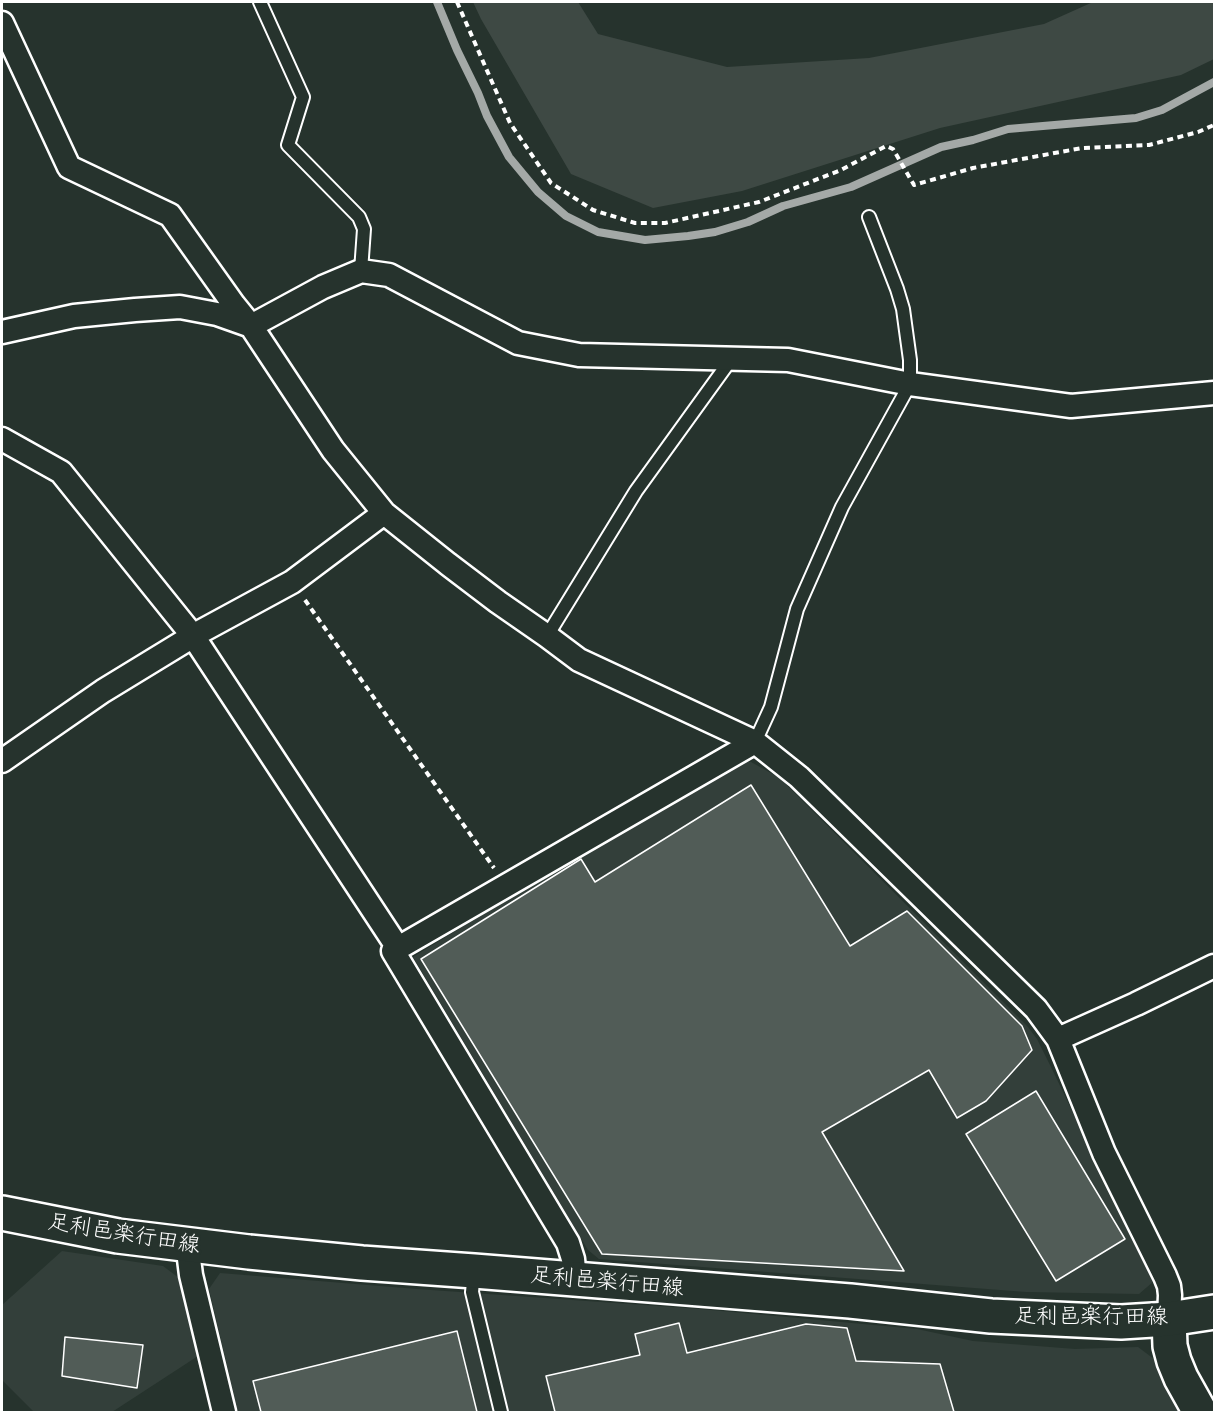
<!DOCTYPE html>
<html>
<head>
<meta charset="utf-8">
<style>
	body { margin:0 }
	#map { position:relative; width:1216px; height:1414px; overflow:hidden; background:#26332d; font-family:"Comic Neue",sans-serif }
	canvas { display:block }
	.frame { position:absolute; inset:0; border:3px solid #fff; pointer-events:none }
</style>
</head>
<body>
<div id="map">
<canvas width="1216" height="1414"></canvas>
<div class="frame"></div>
</div>
<script>
const c = document.querySelector('canvas').getContext('2d');
c.lineJoin = 'round';
function fill(path, color) { c.fillStyle = color; c.fill(path, 'evenodd'); }
const shape = rows => new Path2D(rows.map(r => 'M' + r).join(''));
function strokePath(path, color, width, dash) { c.strokeStyle = color; c.lineWidth = width; c.lineCap = dash ? 'butt' : 'round'; c.setLineDash(dash || []); c.stroke(path); }
function label(font, color, halo, rows, align = 'center') {
  c.font = font + ' "Comic Neue","Klee One",sans-serif'; c.lineWidth = 5; c.setLineDash([]); c.textBaseline = 'middle'; c.strokeStyle = halo; c.fillStyle = color; for (const [text, x, y, turn = 0] of rows) {
    c.save(); c.translate(x, y); c.rotate((+turn || 0) * Math.PI / 180); c.textAlign = isNaN(turn) ? turn : align; if (halo) c.strokeText(text, 0, 0); c.fillText(text, 0, 0); c.restore();
  }
}
fill(shape([
	[734,761,751,762,780,778,1028,1027,1037,1039,1051,1067,1154,1281,1139,1294,1026,1292,599,1259,588,1250,413,957],
	[62,1251,163,1266,183,1281,198,1356,112,1412,34,1412,2,1380,2,1305],
	[220,1273,417,1289,700,1309,917,1329,973,1341,1075,1349,1138,1347,1154,1359,1184,1412,238,1412,209,1289]
]), '#333f3a');
fill(shape([
	[473,2,578,2,598,34,727,67,869,58,1044,24,1093,2,1214,2,1214,59,1181,75,940,128,742,191,653,208,571,174,481,19]
]), '#3e4944');
strokePath(shape([
	[437,2,457,50,478,93,487,116,509,157,538,192,566,216,598,232,645,240,688,236,715,232,748,222,783,206,851,187,941,147,973,140,1008,129,1136,118,1162,110,1214,82]
]), '#a4a9a7', 8);
const building = shape([
	[751,785,850,946,907,911,1022,1026,1032,1050,986,1101,957,1118,929,1070,822,1132,904,1271,602,1254,421,959,581,859,595,882,751,785],
	[1036,1091,1125,1239,1056,1281,966,1134,1036,1091],
	[679,1323,687,1353,806,1324,847,1328,856,1361,940,1364,954,1412,555,1412,546,1376,640,1355,635,1334,679,1323],
	[457,1331,477,1412,261,1412,253,1381,457,1331],
	[65,1337,143,1345,137,1388,62,1376,65,1337]
]);
fill(building, '#515c57');
strokePath(building, '#fff', 1.5);
const lane = shape([
	[260,2,303,97,288,145,359,217,364,229,361,271],
	[547,636,636,491,732,358],
	[755,742,771,707,797,609,842,507,910,384,910,360,903,309,897,289,869,217],
	[474,1272,472,1292,501,1412]
]);
const street = shape([
	[2,23,69,167,170,215,234,305,251,326,333,450,384,513,448,564,498,602,547,636,579,660,755,742,799,777,1036,1009,1058,1039,1104,1153,1165,1276,1169,1286,1170,1295,1169,1319],
	[2,332,74,316,135,310,180,307,217,314,251,326,323,287,361,271,389,275,518,343,579,355,788,360,910,384,1071,406,1214,393],
	[2,439,61,472,193,636,398,948],
	[2,761,103,691,198,633,292,582,384,513],
	[1058,1039,1136,1004,1214,966],
	[190,1245,189,1259,191,1275,224,1412],
	[575,1279,573,1259,568,1243,393,951,755,742]
]);
const secondary = shape([
	[1169,1319,1170,1346,1174,1361,1181,1378,1200,1412]
]);
const primary = shape([
	[2,1213,118,1236,249,1252,362,1263,474,1271,850,1301,991,1316,1121,1322,1169,1319,1214,1312]
]);
strokePath(lane, '#fff', 16);
strokePath(street, '#fff', 27);
strokePath(secondary, '#fff', 38);
strokePath(primary, '#fff', 38);
strokePath(shape([
	[457,2,510,123,551,183,593,210,635,223,665,223,759,202,841,170,886,146,893,149,914,185,973,168,1082,148,1149,145,1198,132,1214,125],
	[305,600,494,868]
]), '#fff', 4, [6, 4.5]);
strokePath(lane, '#26332d', 12);
strokePath(street, '#26332d', 22);
strokePath(secondary, '#26332d', 33);
strokePath(primary, '#26332d', 33);
label('22px', '#fff', '#26332d', [
	["足利邑楽行田線",124,1234,9],
	["足利邑楽行田線",607,1282,5],
	["足利邑楽行田線",1091,1317]
]);
</script>
</body>
</html>
